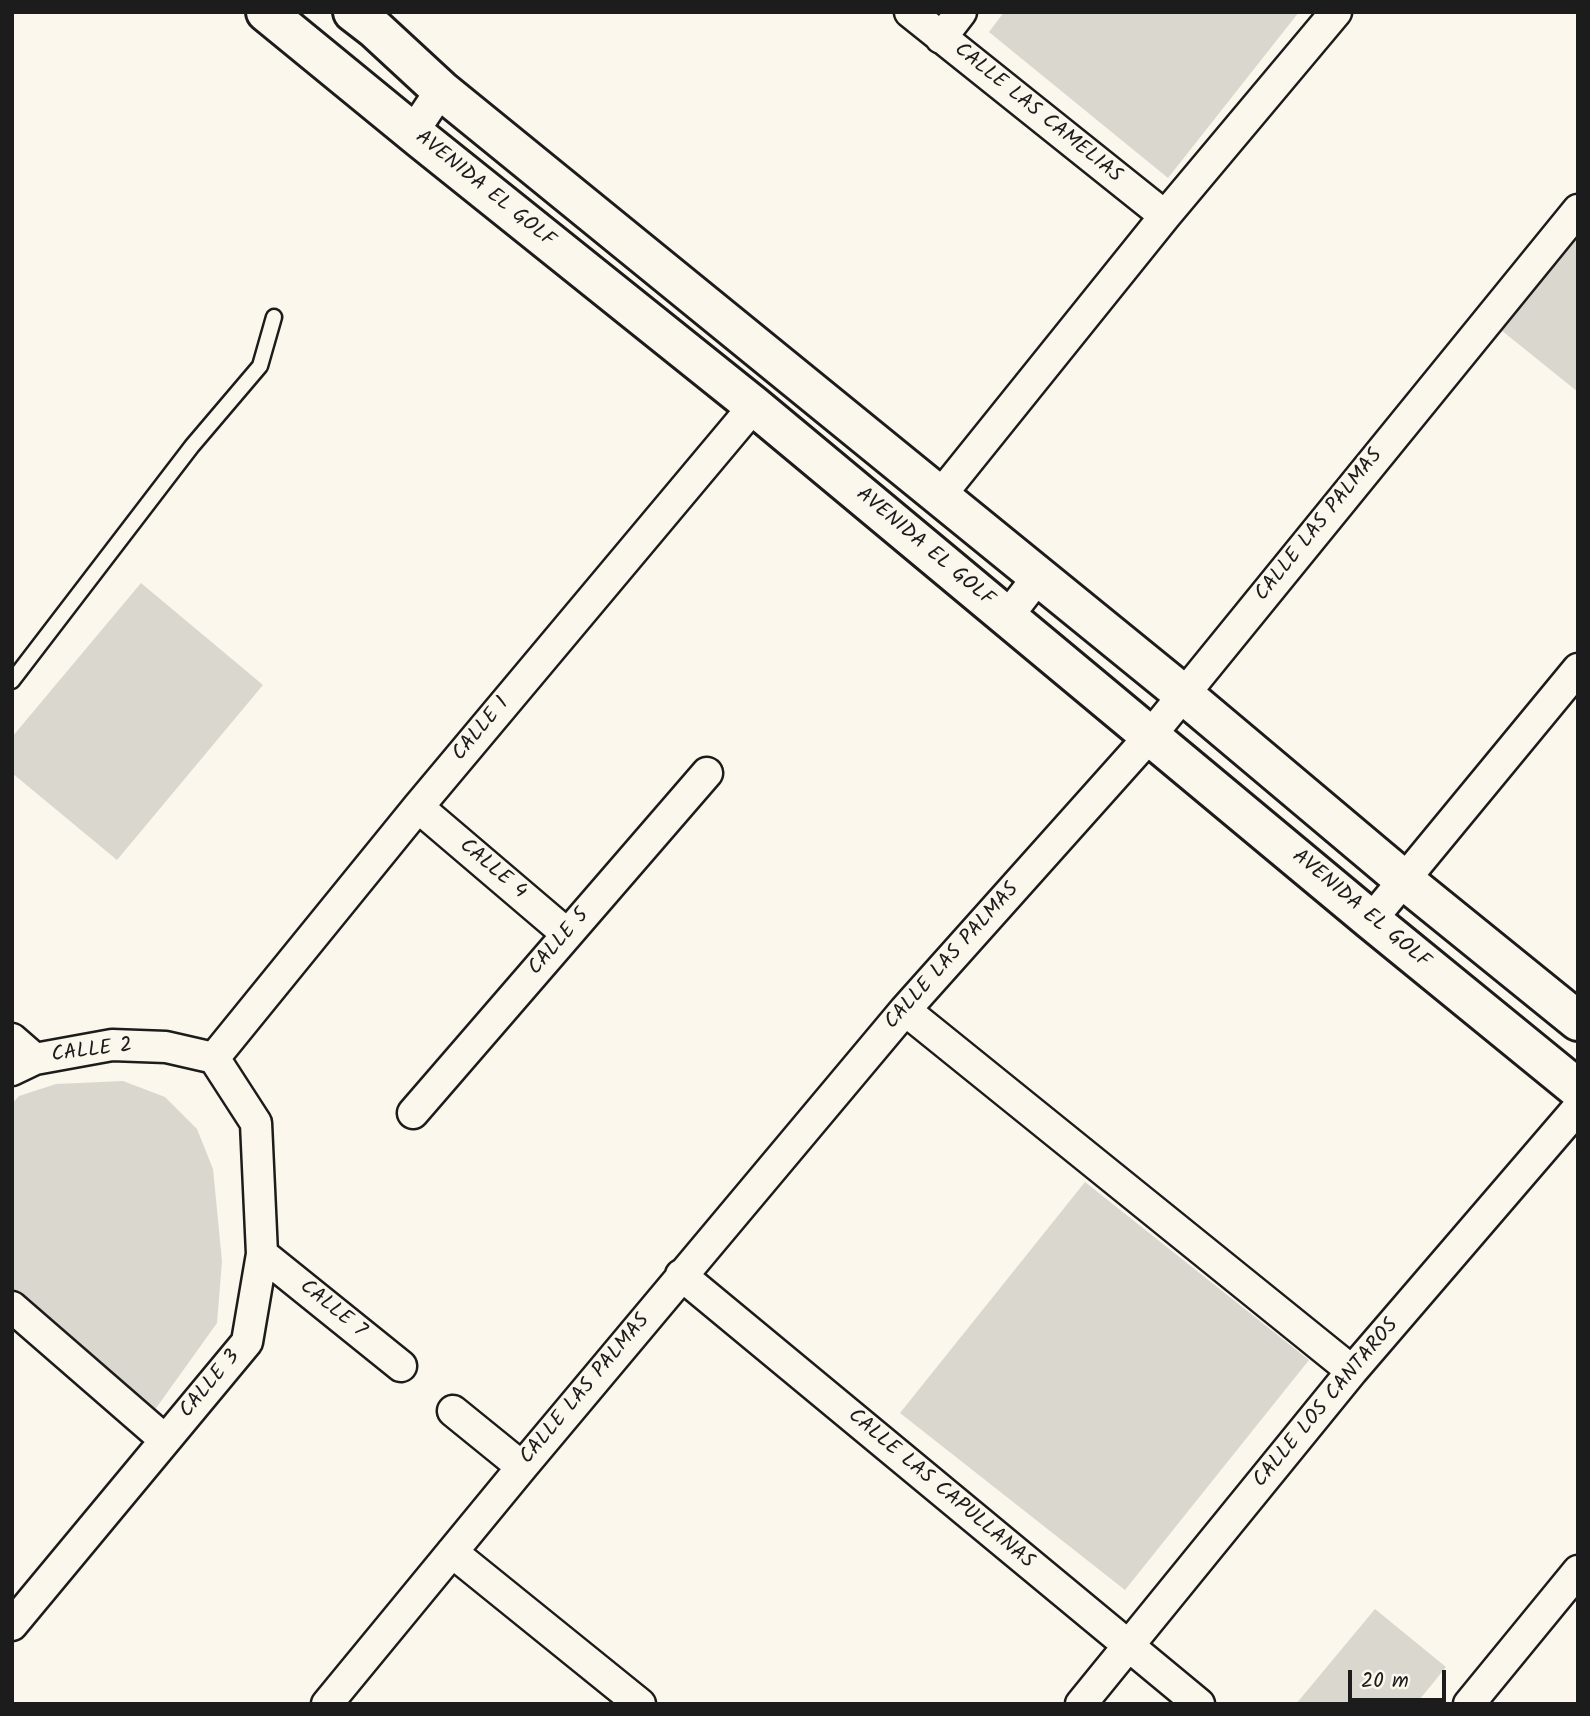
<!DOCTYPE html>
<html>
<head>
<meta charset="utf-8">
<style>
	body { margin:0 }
	#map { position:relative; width:1590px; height:1716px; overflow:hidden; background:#fbf7ec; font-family:Kalam,sans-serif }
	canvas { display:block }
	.frame { position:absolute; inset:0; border:14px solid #1c1c1c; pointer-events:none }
	.scale { position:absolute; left:1348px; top:1670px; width:98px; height:32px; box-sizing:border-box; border:4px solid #1c1c1c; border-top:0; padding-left:9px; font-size:21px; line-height:24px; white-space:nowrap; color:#1c1c1c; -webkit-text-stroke:5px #fbf7ec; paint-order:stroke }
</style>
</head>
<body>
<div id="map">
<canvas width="1590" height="1716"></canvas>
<div class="frame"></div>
<div class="scale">20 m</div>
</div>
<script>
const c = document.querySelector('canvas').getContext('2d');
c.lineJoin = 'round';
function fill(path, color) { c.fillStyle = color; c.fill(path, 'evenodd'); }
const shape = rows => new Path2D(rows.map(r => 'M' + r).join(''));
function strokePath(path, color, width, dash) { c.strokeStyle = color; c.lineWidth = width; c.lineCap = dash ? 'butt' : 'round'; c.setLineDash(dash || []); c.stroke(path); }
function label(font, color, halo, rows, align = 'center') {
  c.font = font + ' Kalam,sans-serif'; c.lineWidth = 5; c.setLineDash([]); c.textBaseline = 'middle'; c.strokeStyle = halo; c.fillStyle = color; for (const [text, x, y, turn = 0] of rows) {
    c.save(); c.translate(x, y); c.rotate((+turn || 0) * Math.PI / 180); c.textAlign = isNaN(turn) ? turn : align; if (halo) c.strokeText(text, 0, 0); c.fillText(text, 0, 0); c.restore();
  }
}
fill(shape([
	[1004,12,1299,12,1168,178,989,32],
	[1578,238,1578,392,1501,330],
	[141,583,263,685,117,860,12,773,12,737],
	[123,1081,165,1097,197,1129,213,1169,222,1261,217,1323,149,1418,12,1296,12,1104,19,1096,56,1084],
	[1085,1182,1309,1360,1125,1590,900,1413],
	[1375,1609,1446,1667,1416,1704,1296,1704]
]), '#dad7ce');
const lane = shape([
	[12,681,192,446,260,366,274,317]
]);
const street = shape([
	[910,12,1165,216],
	[941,38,961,12],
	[413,132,441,90],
	[939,497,1165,216,1336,12],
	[1007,617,1038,577],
	[418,807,567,934],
	[1371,920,1578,669],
	[905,1010,1352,1371],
	[12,1039,35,1059],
	[214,1058,418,807,754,406],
	[12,1070,35,1059,112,1045,166,1047,214,1058],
	[413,1113,707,773],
	[262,1254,401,1366],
	[681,1275,1199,1704],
	[12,1307,165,1440],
	[453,1411,522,1467],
	[452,1552,640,1704],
	[12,1625,247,1342,262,1254,256,1123,214,1058],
	[327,1704,522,1467,905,1010,1150,736,1578,210],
	[1081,1704,1352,1371,1578,1108],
	[1469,1704,1578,1571]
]);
const secondary = shape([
	[266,12,421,139,754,406,1371,920,1578,1089],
	[353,12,375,29,441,90,1183,694,1404,880,1578,1021]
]);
strokePath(lane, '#1c1c1c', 19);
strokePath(street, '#1c1c1c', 35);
strokePath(secondary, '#1c1c1c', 44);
strokePath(lane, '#fbf7ec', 14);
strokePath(street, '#fbf7ec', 30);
strokePath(secondary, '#fbf7ec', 38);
label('21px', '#1c1c1c', '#fbf7ec', [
	["CALLE LAS CAMELIAS",1037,114,39],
	["AVENIDA EL GOLF",484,190,39],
	["CALLE LAS PALMAS",1320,526,-51],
	["AVENIDA EL GOLF",924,548,40],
	["CALLE 1",482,730,-50],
	["CALLE 4",492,870,40],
	["AVENIDA EL GOLF",1360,910,40],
	["CALLE 5",560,943,-49],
	["CALLE LAS PALMAS",953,957,-48],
	["CALLE 2",92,1052,-7],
	["CALLE 7",332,1310,39],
	["CALLE 3",211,1385,-50],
	["CALLE LAS PALMAS",586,1390,-50],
	["CALLE LOS CANTAROS",1327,1404,-50],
	["CALLE LAS CAPULLANAS",940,1490,40]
]);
</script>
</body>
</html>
